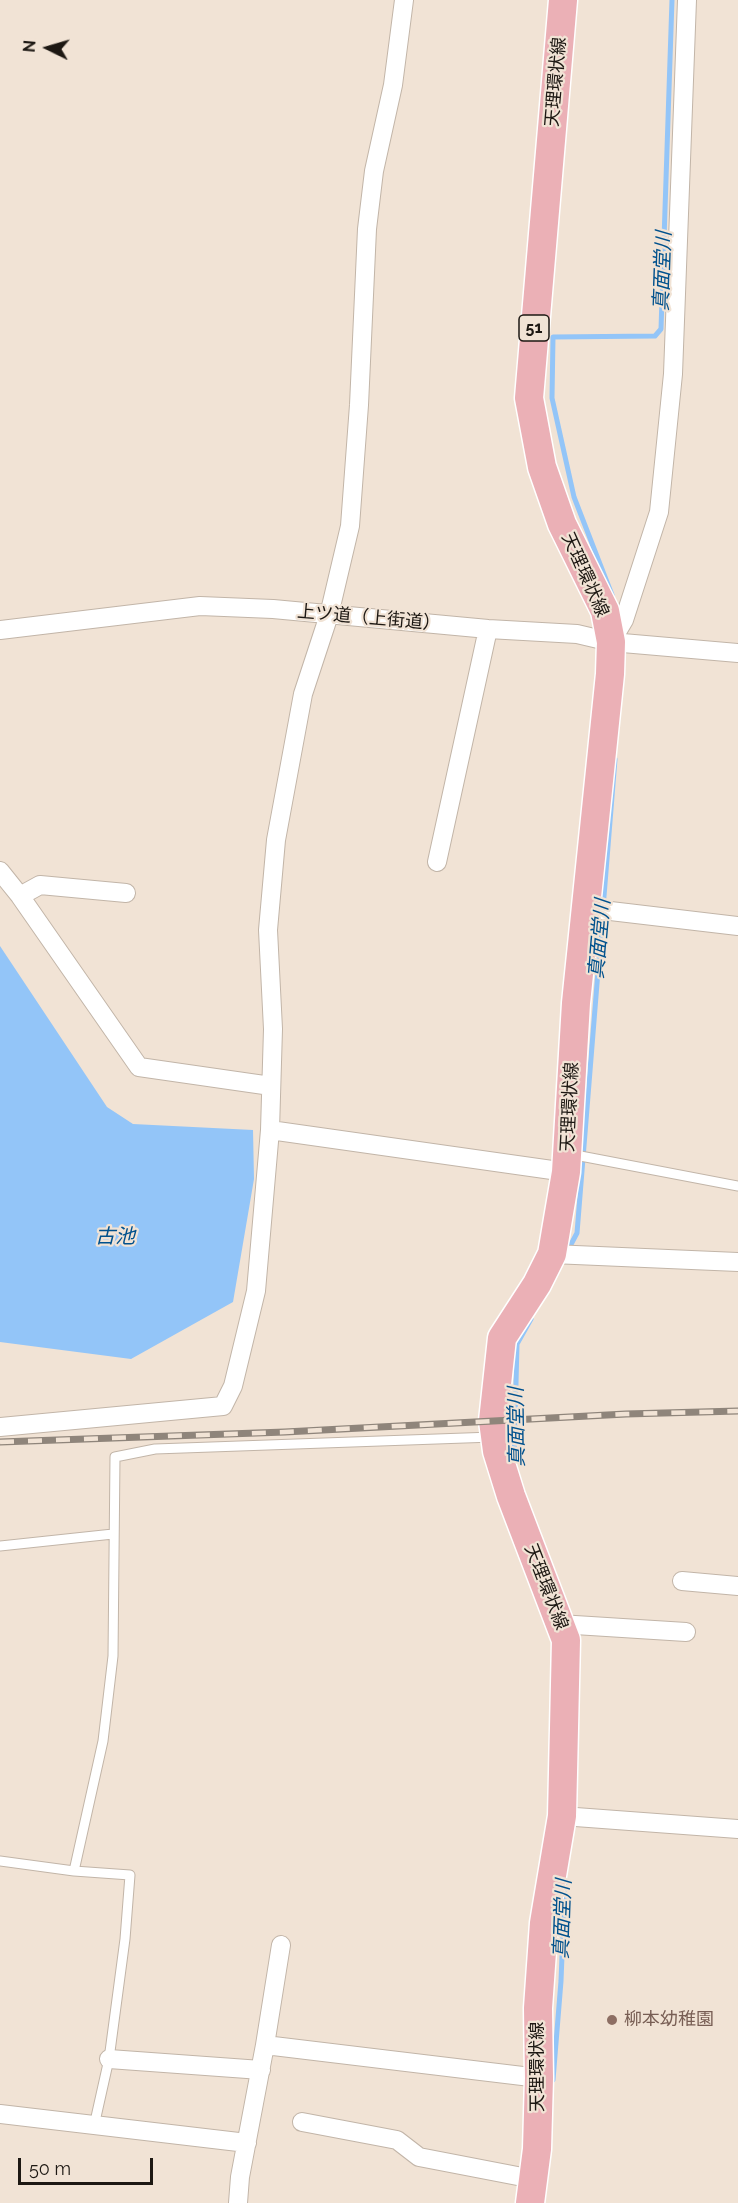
<!DOCTYPE html>
<html>
<head>
<meta charset="utf-8">
<style>
	body { margin:0 }
	#map { position:relative; width:738px; height:2203px; overflow:hidden; background:#f1e3d5; font-family:Raleway,sans-serif }
	canvas { display:block }
	.north { position:absolute; left:18px; top:18px; width:60px; height:60px; -webkit-text-stroke:4px #f1e3d5; paint-order:stroke; rotate:275deg; font-size:16px; font-weight:700; line-height:24px; text-align:center; color:#1d1813 }
	.north::after { content:''; display:block; margin:auto; width:21px; height:27px; background:#1d1813; clip-path:polygon(50% 0,100% 100%,50% 72%,0 100%) }
	.scale { position:absolute; left:18px; top:2158px; width:135px; height:27px; box-sizing:border-box; border:3px solid #1d1813; border-top:0; padding-left:8px; font-size:18px; line-height:21px; white-space:nowrap; color:#1d1813; -webkit-text-stroke:4px #f1e3d5; paint-order:stroke }
</style>
</head>
<body>
<div id="map">
<canvas width="738" height="2203"></canvas>
<div class="north">N</div>
<div class="scale">50 m</div>
</div>
<script>
const c = document.querySelector('canvas').getContext('2d');
c.lineJoin = 'round';
function fill(path, color) { c.fillStyle = color; c.fill(path, 'evenodd'); }
const shape = rows => new Path2D(rows.map(r => 'M' + r).join(''));
function strokePath(path, color, width, dash) { c.strokeStyle = color; c.lineWidth = width; c.lineCap = dash ? 'butt' : 'round'; c.setLineDash(dash || []); c.stroke(path); }
function label(font, color, halo, rows, align = 'center') {
  c.font = font + ' Raleway,"Noto Sans JP",sans-serif'; c.lineWidth = 4.5; c.setLineDash([]); c.textBaseline = 'middle'; c.strokeStyle = halo; c.fillStyle = color; for (const [text, x, y, turn = 0] of rows) {
    c.save(); c.translate(x, y); c.rotate((+turn || 0) * Math.PI / 180); c.textAlign = isNaN(turn) ? turn : align; if (halo) c.strokeText(text, 0, 0); c.fillText(text, 0, 0); c.restore();
  }
}
fill(shape([
	[0,946,107,1107,133,1124,253,1130,254,1179,233,1302,131,1359,0,1342]
]), '#93c5f8');
strokePath(shape([
	[612,595,574,497,552,398,553,337,655,336,661,329,672,0],
	[568,1250,577,1233,615,759],
	[514,1462,517,1344,531,1319],
	[553,2080,561,1981,565,1880]
]), '#93c5f8', 5);
const service = shape([
	[570,1154,738,1186],
	[0,1546,113,1534],
	[0,1861,74,1871,130,1875,125,1939,109,2059,94,2126],
	[74,1871,103,1741,113,1656,115,1457,155,1449,493,1437]
]);
const minor = shape([
	[0,630,200,606,273,609,488,629,577,634,611,642,738,653],
	[611,642,624,620,659,512,673,374,687,0],
	[437,862,488,629],
	[0,871,20,896,139,1067,271,1086],
	[20,896,40,885,126,893],
	[585,908,738,926],
	[270,1130,566,1172],
	[552,1254,738,1262],
	[0,1427,223,1406,233,1386,256,1291,270,1130,273,1029,268,930,276,840,303,694,329,615,350,526,359,405,367,229,374,171,393,85,404,0],
	[682,1581,738,1586],
	[559,1624,686,1632],
	[562,1816,738,1829],
	[265,2045,539,2078],
	[109,2059,261,2070],
	[0,2114,247,2143],
	[302,2122,397,2140,419,2157,533,2179],
	[238,2203,240,2177,265,2045,281,1945]
]);
const primary = shape([
	[530,2203,537,2149,539,2078,538,2008,544,1923,562,1816,566,1640,511,1496,497,1451,493,1421,502,1338,537,1284,552,1254,566,1172,576,1003,610,674,611,642,605,611,562,524,542,467,529,398,563,0]
]);
strokePath(service, '#c2b5a8', 11);
strokePath(minor, '#c2b5a8', 20);
strokePath(primary, '#fff', 31);
strokePath(service, '#fff', 9);
strokePath(minor, '#fff', 18);
strokePath(primary, '#ebb0b6', 28);
const rail = shape([
	[0,1442,285,1432,626,1414,738,1411]
]);
strokePath(rail, '#8f857b', 7);
strokePath(rail, '#f1e3d5', 4.5, [14]);
for (const [x, y, r, color] of [
	[612,2020,6,"#8d6e63"]
]) { const dot = new Path2D(); dot.arc(x, y, r, 0, 2 * Math.PI); c.fillStyle = color; c.fill(dot); strokePath(dot, '#f1e3d5', 2); }
for (const [x, y, w] of [
	[534,328,30]
]) { const box = new Path2D(); box.roundRect(x - w / 2, y - 13, w, 26, 4.5); c.fillStyle = '#f1e3d5'; c.fill(box); strokePath(box, '#1d1813', 1.5); }
label('bold 16px', '#1d1813', null, [
	["51",534,328]
]);
label('18px', '#1d1813', '#f1e3d5', [
	["天理環状線",556,82,-85],
	["天理環状線",585,575,66],
	["上ツ道（上街道）",369,618,5],
	["天理環状線",570,1107,-87],
	["天理環状線",546,1587,69],
	["天理環状線",538,2067,-90]
]);
label('18px', '#785e54', '#f1e3d5', [
	["柳本幼稚園",624,2020]
], 'left');
label('italic 20px', '#00518d', '#f1e3d5', [
	["真面堂川",663,271,-88],
	["真面堂川",600,939,-85],
	["古池",115,1237],
	["真面堂川",517,1427,-91],
	["真面堂川",563,1919,-88]
]);
</script>
</body>
</html>
